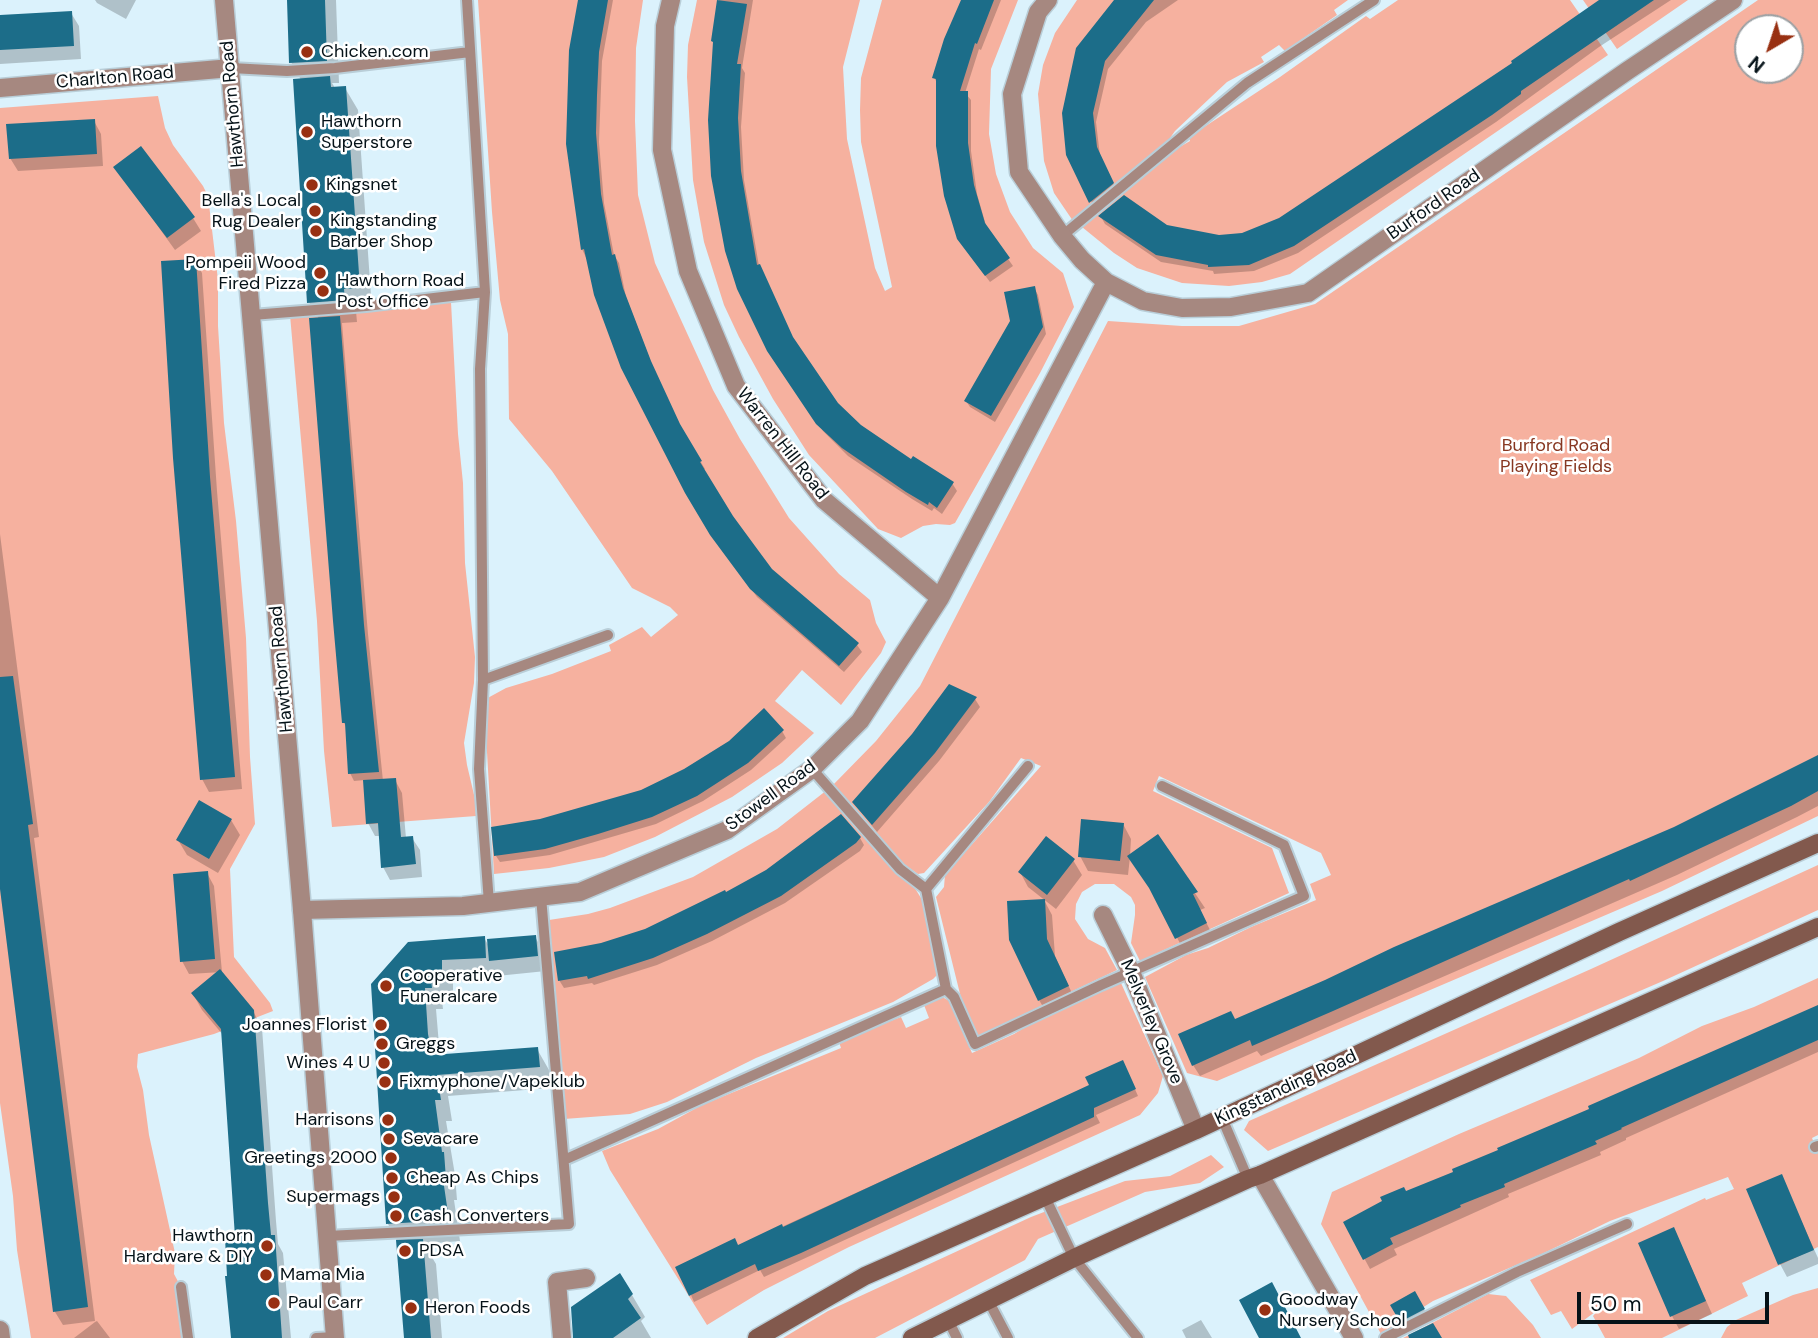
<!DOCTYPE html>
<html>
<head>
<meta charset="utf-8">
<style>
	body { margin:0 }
	#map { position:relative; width:1818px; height:1338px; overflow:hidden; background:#dbf2fc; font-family:"DM Sans",sans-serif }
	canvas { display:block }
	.north { position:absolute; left:1734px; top:14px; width:70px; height:70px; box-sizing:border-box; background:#fff; border:2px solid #9ba0a3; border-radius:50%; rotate:219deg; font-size:19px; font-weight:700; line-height:28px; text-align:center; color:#051218 }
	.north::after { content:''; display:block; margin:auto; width:24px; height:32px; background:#983012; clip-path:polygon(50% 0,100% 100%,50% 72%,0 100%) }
	.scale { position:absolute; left:1577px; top:1292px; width:192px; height:32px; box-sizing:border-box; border:4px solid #051218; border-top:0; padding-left:9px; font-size:21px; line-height:24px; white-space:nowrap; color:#051218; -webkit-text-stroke:5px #fff; paint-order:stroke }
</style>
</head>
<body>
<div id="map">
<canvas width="1818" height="1338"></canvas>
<div class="north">N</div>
<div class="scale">50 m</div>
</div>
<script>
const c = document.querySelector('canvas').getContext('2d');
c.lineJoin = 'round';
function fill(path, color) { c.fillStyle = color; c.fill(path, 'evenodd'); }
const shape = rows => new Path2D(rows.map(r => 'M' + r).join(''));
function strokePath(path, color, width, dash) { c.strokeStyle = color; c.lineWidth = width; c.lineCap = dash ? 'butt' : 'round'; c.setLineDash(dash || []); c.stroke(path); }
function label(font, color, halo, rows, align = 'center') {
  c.font = font + ' "DM Sans",sans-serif'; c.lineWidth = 5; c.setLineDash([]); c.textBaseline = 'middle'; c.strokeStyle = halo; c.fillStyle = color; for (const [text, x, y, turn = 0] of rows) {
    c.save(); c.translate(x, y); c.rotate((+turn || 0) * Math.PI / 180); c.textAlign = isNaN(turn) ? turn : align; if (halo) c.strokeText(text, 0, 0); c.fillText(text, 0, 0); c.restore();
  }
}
fill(shape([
	[478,0,643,0,636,48,635,121,638,195,655,263,713,390,740,439,789,518,839,574,870,600,876,623,886,642,881,653,841,705,802,670,775,701,814,733,782,763,732,797,655,837,604,857,549,868,494,874,484,700,506,688,552,674,611,651,609,645,642,627,651,637,678,615,670,607,632,588,552,471,509,419,508,334,500,300,492,212],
	[697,0,860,0,843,67,847,139,875,268,885,291,892,287,861,142,860,110,861,78,882,0,1018,0,991,69,989,134,996,174,1010,212,1033,248,1063,273,1074,307,1040,373,955,523,950,525,936,524,923,526,901,538,878,529,809,455,773,399,739,337,724,305,704,242,693,180,687,77,688,45],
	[1077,0,1348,0,1334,10,1337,15,1285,51,1279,45,1261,57,1264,62,1227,82,1175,131,1165,145,1073,221,1054,193,1044,161,1038,94,1043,65,1055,33],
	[1398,0,1570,0,1608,55,1290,274,1262,282,1229,286,1182,283,1137,268,1114,253,1082,227,1171,152,1190,141,1189,137,1280,77,1366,16,1370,19],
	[1583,0,1688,0,1617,49],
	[1758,0,1818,0,1818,816,1662,891,1217,1081,1187,1073,1145,977,1186,955,1208,948,1251,927,1316,900,1310,884,1331,875,1321,853,1159,776,1153,791,1272,848,1289,893,1140,961,1131,943,1135,915,1135,905,1131,897,1114,884,1095,884,1082,892,1076,904,1075,919,1088,939,1105,948,1117,970,978,1036,963,1006,936,897,944,887,945,875,1041,766,1021,758,989,802,924,873,918,874,905,865,832,786,876,741,920,686,1108,321,1182,326,1239,326,1315,304],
	[1748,28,1790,28,1790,70,1748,70],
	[158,96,165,128,173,145,203,186,208,196,218,280,218,326,224,423,236,521,246,638,250,757,255,824,230,869,234,957,270,1003,273,1011,214,1034,138,1054,137,1067,143,1090,149,1135,175,1253,174,1274,181,1287,188,1338,31,1338,17,1250,13,1196,0,1103,0,108],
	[451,302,458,434,463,483,465,563,475,657,474,683,464,743,467,765,475,799,476,816,332,827,324,751,317,621,290,315],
	[827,790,916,890,926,906,939,973,933,979,893,1002,756,1058,667,1102,630,1114,564,1119,549,947,549,920,588,914,610,908,693,877,777,829],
	[1818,865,1818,910,1663,981,1268,1151,1244,1130,1249,1121,1591,969],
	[1818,978,1818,1135,1812,1138,1818,1153,1818,1247,1742,1283,1748,1296,1662,1338,1605,1338,1593,1316,1599,1309,1572,1329,1561,1311,1551,1315,1530,1280,1705,1198,1706,1200,1734,1189,1728,1177,1610,1221,1544,1253,1433,1301,1381,1334,1321,1224,1332,1192,1459,1134,1639,1058,1702,1026,1754,1007],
	[1121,983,1163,1076,1158,1093,1140,1115,849,1247,764,1290,707,1325,610,1170,602,1151,658,1129,702,1105,841,1048,839,1042,858,1033,901,1017,906,1028,929,1018,924,1005,940,996,950,1001,972,1053,1014,1034,1032,1023],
	[1211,1155,1224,1167,1200,1183,1145,1192,1038,1239,1025,1260,875,1338,783,1338,828,1311,1031,1217,1125,1181,1170,1176],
	[1818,1288,1818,1338,1721,1338,1727,1327,1736,1320,1793,1295],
	[1488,1294,1506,1296,1533,1325,1541,1338,1403,1338]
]), '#f6b19f');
fill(shape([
	[95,0,136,0,126,19,97,3],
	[288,0,336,0,339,83,332,83,335,88,345,88,358,110,372,310,356,311,357,322,342,323,368,634,383,781,395,780,402,793,406,838,412,838,420,850,422,877,390,880,383,867,381,836,375,836,368,823,365,780,354,781,350,773,347,728,344,723,319,319,309,302,301,80,291,62],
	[580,0,613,0,602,61,599,142,604,203,614,255,619,263,626,297,654,370,683,432,705,469,703,470,732,517,771,570,857,645,862,652,844,672,757,597,717,542,582,249],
	[719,0,753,0,742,68,745,73,741,127,744,180,759,266,794,343,837,404,860,426,912,461,952,483,957,491,942,514,934,508,932,511,912,499,848,456,823,431,773,359,713,41],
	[962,0,1001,0,981,50,979,49,965,93,971,100,971,151,977,194,987,229,1013,266,990,282,963,246,938,85,934,77],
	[1116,0,1178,0,1146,22,1108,69,1096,122,1100,156,1117,191,1095,209,1068,154],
	[1602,0,1671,0,1599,47,1496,122,1298,253,1254,271,1214,274,1213,271,1161,262,1105,224,1101,217,1219,237,1243,235,1280,220,1492,79],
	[71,13,79,26,81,59,0,64,0,17],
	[94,121,101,134,103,166,18,171,10,158],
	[116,168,193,218,201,231,175,250],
	[195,261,202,273,217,491,242,789,209,792,202,779],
	[1034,288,1038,295,1046,334,995,422,970,407,966,401],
	[0,534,39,837,34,838,95,1321,63,1325,55,1312,0,874],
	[975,699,980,707,939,761,877,832,854,803],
	[782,731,786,738,751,770,703,801,656,824,550,855,500,862,496,856,541,821,641,791],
	[1818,757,1818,806,1797,817,1677,875,1261,1056,1257,1051,1200,1076,1193,1065,1235,1021,1675,828],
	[231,820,240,835,218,873,187,855,178,840],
	[1123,824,1131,839,1130,856,1157,837,1205,908,1200,910,1214,938,1185,953,1156,897,1130,857,1128,875,1088,871,1080,856],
	[860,838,864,845,860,851,785,903,712,941,657,965,594,985,592,983,564,988,559,980,601,945,645,931],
	[1073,860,1082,875,1056,909,1028,887,1020,872],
	[207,873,214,886,222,972,189,974,182,961],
	[1044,900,1052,915,1055,956,1076,1002,1048,1015,1039,1000],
	[535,937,544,952,546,971,497,976,498,979,453,981,453,991,441,992,443,1009,436,1009,440,1057,537,1049,549,1070,551,1088,448,1096,452,1121,446,1121,455,1175,457,1200,454,1200,460,1241,424,1244,436,1264,442,1338,406,1338,398,1243,388,1224,373,984,484,938,489,946],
	[193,994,253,1011,262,1028,276,1221,278,1244,283,1253,291,1338,233,1338,237,1239,223,1035,202,1010],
	[1818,1007,1818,1052,1626,1138,1626,1140,1600,1152,1601,1155,1508,1194,1509,1197,1394,1249,1397,1255,1370,1269,1345,1223,1405,1193,1456,1173],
	[1126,1069,1138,1096,1096,1115,1100,1123,764,1277,760,1270,694,1302,691,1295,738,1247],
	[1781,1176,1818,1258,1818,1264,1787,1277,1780,1264],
	[1674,1229,1712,1314,1679,1329,1672,1316],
	[1414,1293,1428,1316,1405,1328,1393,1306],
	[632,1295,645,1317,641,1321,651,1338,574,1338],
	[1201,1320,1212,1338,1186,1338,1182,1330],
	[97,1321,110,1338,74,1338,95,1322]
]), '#0003');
fill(shape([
	[287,0,325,0,327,61,289,63],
	[578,0,608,0,599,52,597,95,596,133,601,194,612,255,615,254,623,288,651,361,680,424,702,461,700,462,733,516,755,546,772,569,859,643,839,666,750,589,710,535,685,493,621,368,594,295,584,249,581,250,566,144,569,50],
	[717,0,747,4,737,64,741,64,738,118,741,171,757,265,760,264,793,337,838,403,861,425,911,459,913,456,954,482,937,508,929,502,928,505,906,492,842,448,816,424,767,351,737,289,725,251,711,176,708,120,713,42,711,41],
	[961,0,994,0,977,44,975,43,960,91,968,91,968,143,974,185,985,223,1010,258,985,276,957,239,944,196,936,146,936,79,932,78,944,39],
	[1114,0,1154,0,1105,61,1093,113,1097,147,1114,183,1089,203,1066,155,1062,113,1076,48],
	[1599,0,1654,0,1521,91,1521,94,1492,115,1294,246,1249,265,1208,267,1208,265,1156,255,1098,216,1124,195,1167,225,1219,235,1242,233,1279,218,1491,77,1512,63,1511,61],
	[72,11,74,46,0,50,0,15],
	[330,76,331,87,346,86,360,288,344,289,345,300,307,303,293,79],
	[95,119,97,154,9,159,6,124],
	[141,146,195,217,167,238,113,167],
	[196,259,210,477,235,777,200,780,173,458,161,261],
	[1035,286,1043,327,991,416,964,401,1010,321,1004,292],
	[340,316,364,625,379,772,348,774,345,723,342,723,333,621,309,318],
	[13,676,33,824,28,825,88,1307,53,1312,0,889,0,677],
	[949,684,977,697,935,753,872,825,852,802,912,734],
	[764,708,784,730,748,763,697,796,652,817,598,834,545,849,494,856,491,827,540,819,641,790,684,769,729,741],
	[1818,755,1818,791,1791,806,1630,881,1629,879,1333,1011,1252,1046,1250,1040,1192,1066,1178,1034,1231,1011,1235,1019,1325,980,1394,947,1674,827],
	[396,778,401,837,413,836,416,864,381,868,378,823,366,824,363,780],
	[199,800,232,819,209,859,176,840],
	[841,814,861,837,856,843,781,896,707,934,653,958,588,979,587,976,558,981,554,952,601,943,645,929,725,890,726,892,766,870],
	[1081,819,1124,823,1120,861,1078,857],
	[1158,834,1198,892,1193,894,1207,923,1175,939,1149,888,1127,856],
	[1046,836,1075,859,1047,895,1018,872],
	[208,871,215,959,180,962,173,874],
	[1045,899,1047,939,1069,986,1038,1001,1009,940,1007,901],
	[536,935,538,956,489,961,487,939],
	[485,936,486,958,442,960,442,970,430,971,432,988,425,988,428,1034,432,1055,538,1047,540,1067,437,1075,441,1100,435,1100,442,1152,444,1152,446,1179,443,1179,449,1220,386,1224,371,984,408,942],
	[220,969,254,1010,268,1203,271,1235,275,1235,282,1338,231,1338,225,1276,227,1276,225,1238,235,1237,221,1029,191,993],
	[1818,1005,1818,1040,1621,1128,1622,1129,1595,1141,1597,1144,1504,1184,1505,1187,1460,1205,1461,1207,1390,1238,1393,1244,1363,1260,1343,1222,1382,1201,1380,1197,1404,1187,1406,1191,1453,1172,1452,1169,1498,1150,1497,1148,1589,1109,1588,1106],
	[1123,1060,1136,1089,1094,1108,1094,1117,801,1253,758,1271,755,1264,689,1296,675,1267,735,1238,738,1245,782,1224,783,1227,1089,1085,1085,1077],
	[1782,1174,1814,1250,1778,1265,1746,1189],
	[1674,1227,1706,1301,1670,1317,1638,1243],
	[423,1239,431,1338,404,1338,396,1240],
	[620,1273,633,1294,628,1299,641,1318,613,1338,573,1338,571,1307],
	[1272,1282,1301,1338,1259,1338,1239,1300],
	[1415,1291,1425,1309,1400,1322,1390,1305],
	[1433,1323,1442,1338,1409,1338,1408,1335]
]), '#1c6d89');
const service = shape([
	[467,0,485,292,480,369,483,680,479,769,489,903],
	[231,68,287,71,335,68,470,52],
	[1062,236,1247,83,1374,0],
	[252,315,366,306,485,292],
	[483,680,608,635],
	[926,889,1028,766],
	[946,989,954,997,975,1044,1101,985,1304,896,1284,845,1162,786],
	[1222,1118,1248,1179],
	[1815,1147,1818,1146],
	[564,1160,946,989,926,889,900,869,812,769],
	[1045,1197,1074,1258,1138,1338],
	[327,1236,569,1224,541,897],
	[181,1287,188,1338],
	[988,1300,1008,1338],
	[948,1320,957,1338],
	[316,1338,335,1337],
	[1385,1338,1517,1272,1627,1224]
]);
const minor = shape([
	[671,0,665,26,662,150,688,271,736,386,824,500,940,598],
	[1048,0,1038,12,1012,94,1019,172,1062,236,1082,260,1106,282,1143,301,1182,308,1231,307,1308,293,1627,71,1733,0],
	[0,88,231,68],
	[302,910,463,906,580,892,727,830,812,769,860,721,940,598,1106,282],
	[1103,915,1131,972,1196,1130],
	[1260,1175,1354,1338],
	[0,1330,1,1338],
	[562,1338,557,1282,586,1278]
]);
const tertiary = shape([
	[224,0,302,910,335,1338]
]);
const secondary = shape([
	[757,1338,865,1276,1196,1130,1619,932,1818,843],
	[912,1338,1074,1258,1248,1179,1260,1175,1818,927]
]);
strokePath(service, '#b9ced8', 14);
strokePath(minor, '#b9ced8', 21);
strokePath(tertiary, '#b9ced8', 21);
strokePath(secondary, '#b9ced8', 21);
strokePath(service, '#a68880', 10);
strokePath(minor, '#a68880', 18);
strokePath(tertiary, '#a68880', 18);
strokePath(secondary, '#82594d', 18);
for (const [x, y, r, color] of [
	[307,52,7,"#983012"],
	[307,132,7,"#983012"],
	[312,185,7,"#983012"],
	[315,211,7,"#983012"],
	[316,231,7,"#983012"],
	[320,273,7,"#983012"],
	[323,291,7,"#983012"],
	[386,986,7,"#983012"],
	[381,1025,7,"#983012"],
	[382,1044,7,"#983012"],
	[384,1063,7,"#983012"],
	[385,1082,7,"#983012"],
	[388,1120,7,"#983012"],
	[389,1139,7,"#983012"],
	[391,1158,7,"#983012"],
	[392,1178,7,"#983012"],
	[394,1197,7,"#983012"],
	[396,1216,7,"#983012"],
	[267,1246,7,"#983012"],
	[405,1251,7,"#983012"],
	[266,1275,7,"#983012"],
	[274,1303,7,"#983012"],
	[411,1308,7,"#983012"],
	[1265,1310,7,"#983012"]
]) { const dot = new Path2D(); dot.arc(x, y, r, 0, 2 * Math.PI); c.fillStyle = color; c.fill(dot); strokePath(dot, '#fff', 2.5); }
label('18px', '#051218', '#fff', [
	["Chicken.com",321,52],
	["Hawthorn",321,122],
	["Superstore",321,143],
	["Kingsnet",326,185],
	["Bella's Local",301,201,"right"],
	["Rug Dealer",301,222,"right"],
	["Kingstanding",330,221],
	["Barber Shop",330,242],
	["Pompeii Wood",306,263,"right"],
	["Fired Pizza",306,284,"right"],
	["Hawthorn Road",337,281],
	["Post Office",337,302],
	["Cooperative",400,976],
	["Funeralcare",400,997],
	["Joannes Florist",367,1025,"right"],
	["Greggs",396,1044],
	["Wines 4 U",370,1063,"right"],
	["Fixmyphone/Vapeklub",399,1082],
	["Harrisons",374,1120,"right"],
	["Sevacare",403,1139],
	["Greetings 2000",377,1158,"right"],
	["Cheap As Chips",406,1178],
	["Supermags",380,1197,"right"],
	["Cash Converters",410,1216],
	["Hawthorn",253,1236,"right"],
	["Hardware & DIY",253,1257,"right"],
	["PDSA",419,1251],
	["Mama Mia",280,1275],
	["Goodway",1279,1300],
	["Nursery School",1279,1321],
	["Paul Carr",288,1303],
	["Heron Foods",425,1308]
], 'left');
label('18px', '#051218', '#fff', [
	["Charlton Road",115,78,-5],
	["Hawthorn Road",233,104,-95],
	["Burford Road",1434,205,-35],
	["Warren Hill Road",782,444,52],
	["Hawthorn Road",282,669,-95],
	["Stowell Road",771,796,-36],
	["Melverley Grove",1151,1022,67],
	["Kingstanding Road",1286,1088,-25]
]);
label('18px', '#873721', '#fff', [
	["Burford Road",1556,446],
	["Playing Fields",1556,467]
]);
</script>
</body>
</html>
